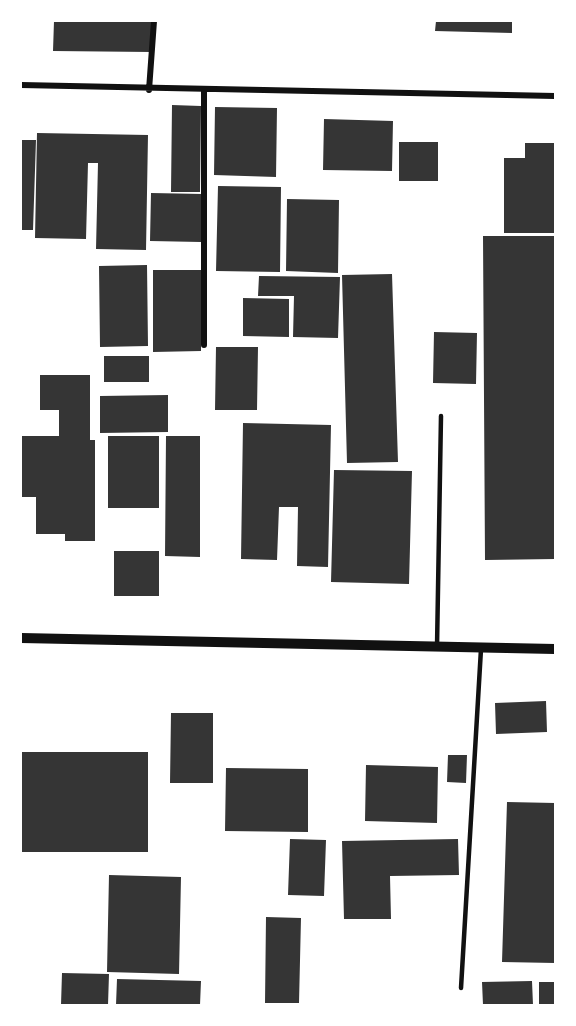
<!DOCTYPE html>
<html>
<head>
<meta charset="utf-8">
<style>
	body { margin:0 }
	#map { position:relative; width:576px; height:1026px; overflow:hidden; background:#fff; font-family:Commissioner,sans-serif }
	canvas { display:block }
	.frame { position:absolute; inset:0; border:22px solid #fff; pointer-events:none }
</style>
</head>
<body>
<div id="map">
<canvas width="576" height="1026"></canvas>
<div class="frame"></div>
</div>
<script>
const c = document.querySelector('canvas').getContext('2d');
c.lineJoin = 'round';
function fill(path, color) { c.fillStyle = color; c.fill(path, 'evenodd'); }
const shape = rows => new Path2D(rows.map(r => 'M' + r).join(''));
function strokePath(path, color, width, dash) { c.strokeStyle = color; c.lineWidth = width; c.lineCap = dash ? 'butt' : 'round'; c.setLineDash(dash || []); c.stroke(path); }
fill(shape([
	[54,21,152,21,151,52,53,51],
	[436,21,512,21,512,33,435,31],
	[172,105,201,106,200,192,171,192],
	[215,107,277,108,276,177,214,175],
	[324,119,393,121,392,171,323,170],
	[37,133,148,135,146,250,96,249,98,163,88,163,86,239,35,238],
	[21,140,36,140,33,230,21,230],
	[399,142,438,142,438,181,399,181],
	[525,143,555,143,555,233,504,233,504,158,525,158],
	[218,186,281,187,280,272,216,271],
	[151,193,203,194,201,242,150,241],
	[287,199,339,200,338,273,286,271],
	[483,236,555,236,555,559,485,560],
	[147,265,148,346,100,347,99,266],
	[153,270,201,270,201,351,153,352],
	[392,274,398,462,347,463,342,275],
	[259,276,340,277,338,338,293,337,294,296,258,296],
	[243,298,289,299,289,337,243,336],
	[434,332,477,333,476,384,433,383],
	[216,347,258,347,257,410,215,410],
	[104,356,149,356,149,382,104,382],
	[40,375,90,375,90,440,95,440,95,541,65,541,65,534,36,534,36,497,21,497,21,436,59,436,59,410,40,410],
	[168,395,168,432,100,433,100,396],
	[243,423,331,425,328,567,297,566,298,507,279,507,277,560,241,559],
	[108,436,159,436,159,508,108,508],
	[166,436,200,436,200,557,165,556],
	[334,470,412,471,409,584,331,582],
	[114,551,159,551,159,596,114,596],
	[546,701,547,732,496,734,495,703],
	[171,713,213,713,213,783,170,783],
	[21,752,148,752,148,852,21,852],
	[448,755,467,755,466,783,447,782],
	[366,765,438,767,437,823,365,821],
	[226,768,308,769,308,832,225,831],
	[507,802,555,803,555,963,502,962],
	[290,839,326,840,324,896,288,895],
	[458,839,459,875,390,876,391,919,344,919,342,841],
	[109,875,181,877,179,974,107,972],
	[266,917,301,918,299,1003,265,1003],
	[62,973,109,974,108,1005,61,1005],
	[117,979,201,981,200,1005,116,1005],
	[532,981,533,1005,483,1005,482,982],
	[539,982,555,982,555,1005,539,1005]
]), '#353535');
strokePath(shape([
	[437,647,441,416],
	[461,988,481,649]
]), '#111', 4.5);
strokePath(shape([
	[21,85,555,96],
	[149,90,154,21],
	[204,90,204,345]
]), '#111', 6);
strokePath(shape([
	[21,638,555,649]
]), '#111', 10);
</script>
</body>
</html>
